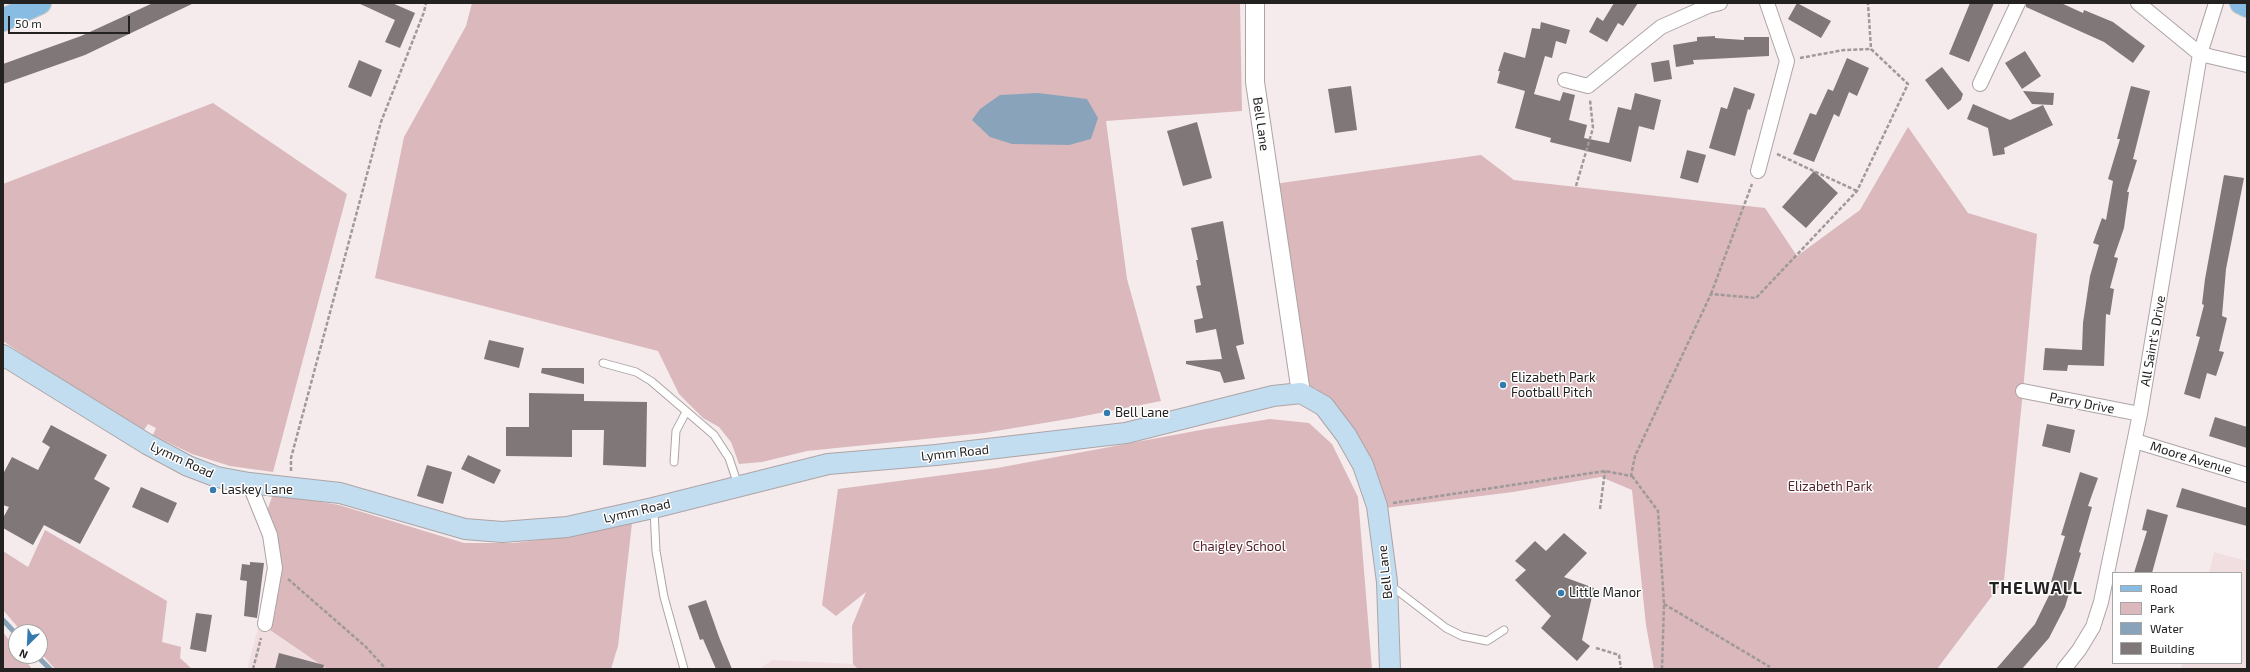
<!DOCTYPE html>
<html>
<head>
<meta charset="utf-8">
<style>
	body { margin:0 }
	#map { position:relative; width:2250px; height:672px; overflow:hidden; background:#f5ebec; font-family:"Exo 2",sans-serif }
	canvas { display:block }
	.frame { position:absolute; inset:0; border:4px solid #242121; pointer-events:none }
	.legend { position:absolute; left:2112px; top:572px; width:130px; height:92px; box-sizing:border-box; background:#fff; border:1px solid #a7a6a6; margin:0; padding:5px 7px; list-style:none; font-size:12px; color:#242121 }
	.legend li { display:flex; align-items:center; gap:8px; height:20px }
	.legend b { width:20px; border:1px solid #a7a6a6 }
	.north { position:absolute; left:8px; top:624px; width:40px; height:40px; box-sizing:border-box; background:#fff; border:1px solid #a7a6a6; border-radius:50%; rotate:204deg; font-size:11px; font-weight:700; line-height:16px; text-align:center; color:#242121 }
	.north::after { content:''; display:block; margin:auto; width:14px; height:18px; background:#337baf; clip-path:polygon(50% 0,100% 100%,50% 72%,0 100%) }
	.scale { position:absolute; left:8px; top:16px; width:122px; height:18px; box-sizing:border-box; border:2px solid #242121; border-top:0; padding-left:5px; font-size:12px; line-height:14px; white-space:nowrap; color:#242121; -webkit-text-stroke:3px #fff; paint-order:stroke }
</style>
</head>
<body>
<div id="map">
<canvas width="2250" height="672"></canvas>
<div class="frame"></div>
<ul class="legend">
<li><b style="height:5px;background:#88bce2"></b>Road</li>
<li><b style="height:11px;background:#dab8bc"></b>Park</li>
<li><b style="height:11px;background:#89a4ba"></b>Water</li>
<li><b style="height:11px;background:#7f7778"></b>Building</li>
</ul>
<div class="north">N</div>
<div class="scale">50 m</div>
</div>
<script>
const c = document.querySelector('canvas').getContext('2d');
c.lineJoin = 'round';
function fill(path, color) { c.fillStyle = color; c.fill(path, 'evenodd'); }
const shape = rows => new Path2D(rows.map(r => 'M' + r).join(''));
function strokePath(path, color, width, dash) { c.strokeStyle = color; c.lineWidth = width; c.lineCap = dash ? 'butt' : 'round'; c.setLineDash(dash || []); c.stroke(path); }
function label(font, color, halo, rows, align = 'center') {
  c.font = font + ' "Exo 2",sans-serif'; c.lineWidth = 3; c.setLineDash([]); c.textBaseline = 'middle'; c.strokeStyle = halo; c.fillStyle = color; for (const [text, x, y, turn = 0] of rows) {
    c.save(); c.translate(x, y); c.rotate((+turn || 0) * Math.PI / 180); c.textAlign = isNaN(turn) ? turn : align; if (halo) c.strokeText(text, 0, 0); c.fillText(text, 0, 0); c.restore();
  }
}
fill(shape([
	[2214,552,2247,561,2247,669,2180,669,2183,663,2241,663,2241,573,2209,573],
	[260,621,270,630,327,669,247,669],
	[772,660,853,664,858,669,759,669]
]), '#f1dee0');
fill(shape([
	[472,3,1240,3,1242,111,1106,121,1127,279,1161,401,1074,418,984,433,807,451,762,462,739,464,731,442,719,427,703,418,679,394,658,351,375,278,404,137,466,26],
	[213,103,347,194,273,472,230,466,192,454,153,435,156,428,148,424,144,430,56,377,3,341,3,184],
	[1908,127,1968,213,2037,234,2023,391,2004,580,1937,669,1654,669,1646,625,1632,490,1601,477,1513,492,1385,508,1339,412,1315,388,1294,386,1274,184,1481,155,1514,180,1765,208,1797,256,1860,210],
	[1270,419,1309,423,1332,444,1358,497,1372,669,858,669,853,664,852,626,866,592,836,616,822,605,838,489,997,468,1206,429],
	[273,494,339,505,464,543,514,543,563,537,632,523,618,646,611,669,327,669,270,630,275,613,280,575,267,511],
	[45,530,167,601,162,642,181,647,180,658,192,669,55,669,40,652,40,632,22,632,3,610,3,551,28,567],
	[3,632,16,649,16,656,22,656,32,669,3,669]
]), '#dab8bc');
fill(shape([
	[1038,93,1087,99,1098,118,1091,139,1069,145,1012,144,990,137,972,120,980,109,1000,95]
]), '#89a4ba');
strokePath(shape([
	[3,620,16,634],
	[37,656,50,669]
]), '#89a4ba', 5);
fill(shape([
	[153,3,194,3,85,55,3,84,3,64,81,36],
	[358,3,392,3,415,13,400,48,385,42,395,20],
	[1614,3,1638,3,1623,26,1618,23,1607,42,1589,32,1597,17,1603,21],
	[1797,3,1831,21,1821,38,1788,19],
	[1970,3,1994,3,1969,62,1949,54],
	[2026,3,2061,3,2083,13,2084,10,2113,22,2145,46,2133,63,2104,42,2026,7],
	[1541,22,1570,30,1566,44,1556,41,1552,58,1545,56,1534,94,1560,101,1563,92,1575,95,1569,120,1587,125,1584,138,1609,143,1618,107,1631,110,1635,93,1661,100,1654,130,1639,126,1631,162,1550,142,1551,138,1515,128,1525,91,1497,83,1500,71,1498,71,1504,52,1525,58,1532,28,1540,29],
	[1715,36,1715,38,1744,40,1744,37,1769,37,1769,56,1693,60,1694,64,1676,67,1673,45,1697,41,1697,37],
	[2025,51,2041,76,2022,89,2005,63],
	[1847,58,1869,68,1857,96,1849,92,1839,117,1834,114,1814,162,1793,154,1810,113,1816,115,1828,89,1833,91],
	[359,60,382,70,371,97,348,87],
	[1669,60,1672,79,1654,82,1651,63],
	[1942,67,1963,94,1961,100,1948,110,1925,80],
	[1351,86,1357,130,1335,133,1328,89],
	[2131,86,2150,91,2133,159,2137,160,2127,192,2129,192,2124,228,2114,257,2118,258,2110,288,2114,289,2110,315,2106,314,2104,366,2068,365,2067,371,2043,370,2045,348,2082,350,2083,323,2090,276,2099,245,2093,243,2102,218,2106,220,2113,181,2108,179,2120,139,2117,139],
	[1734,87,1755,94,1750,110,1748,109,1735,156,1709,148,1721,107,1727,109],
	[2023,91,2054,93,2053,105,2032,104],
	[1973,104,2010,120,2043,105,2053,125,2004,148,2005,154,1993,156,1988,128,1967,119],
	[1197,122,1212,178,1183,186,1167,131],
	[1687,150,1706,155,1698,183,1680,178],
	[1814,171,1838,193,1806,228,1782,207],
	[2224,175,2244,178,2226,269,2222,316,2227,318,2219,351,2224,352,2216,376,2207,373,2200,399,2184,394,2200,337,2196,336,2204,305,2202,304,2205,279],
	[1223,221,1244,344,1236,346,1245,379,1224,383,1220,372,1186,364,1186,361,1222,359,1216,329,1196,333,1194,320,1203,318,1196,286,1201,285,1196,260,1198,260,1191,228],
	[489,340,524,348,519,368,484,359],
	[542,368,584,368,584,384,541,373],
	[529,393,584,394,584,401,647,402,646,467,603,465,604,430,572,430,572,457,506,456,506,427,529,427],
	[2215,417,2247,427,2247,448,2209,436],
	[2047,424,2075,430,2070,453,2042,446],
	[51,425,107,455,94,479,110,488,80,544,44,525,33,545,3,528,3,518,9,507,3,505,3,474,12,457,38,470,50,447,42,442],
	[468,455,501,470,494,484,461,469],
	[427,465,452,472,443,504,417,496],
	[2080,472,2098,478,2088,506,2092,507,2079,552,2081,553,2065,607,2049,638,2022,669,1996,669,2035,624,2055,583,2051,582,2065,536,2061,535],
	[141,487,177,503,168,523,132,507],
	[2182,488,2247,508,2247,526,2176,507],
	[2147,509,2168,515,2152,573,2134,573,2147,531,2142,530],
	[1564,533,1587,553,1564,577,1594,588,1582,640,1590,646,1577,661,1541,628,1551,616,1515,580,1526,570,1515,561,1535,541,1546,551],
	[250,562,264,563,257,618,244,616,247,581,240,580,242,564,250,565],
	[706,600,719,637,732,669,716,669,703,639,700,640,688,606],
	[196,613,212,615,206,652,190,649],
	[279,653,324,665,323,669,275,669]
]), '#7f7778');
const service = shape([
	[603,363,636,372,651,381,714,435,729,458,738,485],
	[674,462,676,431,686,412],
	[654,510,656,551,664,597,684,669],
	[1390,585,1446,628,1462,636,1487,641,1504,630]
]);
const minor = shape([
	[2138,3,2200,54,2247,65],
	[1565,80,1588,86,1661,27,1708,6,1720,3],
	[1980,84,2018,3],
	[1758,171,1787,61,1767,3],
	[2023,391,2140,414],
	[2135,441,2247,475],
	[249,483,270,535,275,568,265,624],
	[2064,669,2079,650,2093,627,2101,602,2140,414,2200,54,2216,3]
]);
const tertiary = shape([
	[1255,3,1255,82,1301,393]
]);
const secondary = shape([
	[3,355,147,444,188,466,217,477,249,483,340,493,465,529,502,532,567,527,653,508,828,464,936,455,1126,433,1273,396,1301,393,1324,406,1346,435,1363,465,1377,506,1387,582,1390,669]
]);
const primary = shape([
	[2241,3,2247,6],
	[3,20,40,3]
]);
strokePath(service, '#ada4a5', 9);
strokePath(minor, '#ada4a5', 16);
strokePath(tertiary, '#ada4a5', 20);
strokePath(secondary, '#ada4a5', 22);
strokePath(primary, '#cacaca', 24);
strokePath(shape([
	[1800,58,1844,50,1871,49],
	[1777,154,1857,191],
	[1576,186,1593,128,1590,100],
	[1711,294,1752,184],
	[291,471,291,458,381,122,424,12,426,3],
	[1632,476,1658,511,1664,604,1662,669],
	[1393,503,1605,471,1631,476,1635,456,1711,294,1756,298,1857,191,1908,84,1871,49,1868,3],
	[1600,509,1605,471],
	[288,579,366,647,386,669],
	[1664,604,1770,667],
	[1596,648,1619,655,1621,669],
	[253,669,261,638]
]), '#a09999', 2.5, [4, 2]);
strokePath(service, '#fff', 7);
strokePath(minor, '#fff', 14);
strokePath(tertiary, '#fff', 18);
strokePath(secondary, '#c3ddf0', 20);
strokePath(primary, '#88bce2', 22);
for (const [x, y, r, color] of [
	[1503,385,4,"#337baf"],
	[1107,413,4,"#337baf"],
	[213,490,4,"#337baf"],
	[1561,593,4,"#337baf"]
]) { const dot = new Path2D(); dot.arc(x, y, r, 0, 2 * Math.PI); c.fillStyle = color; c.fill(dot); strokePath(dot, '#fff', 1.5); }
label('13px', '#242121', '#fff', [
	["Bell Lane",1261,124,82],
	["All Saint's Drive",2153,341,-80],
	["Parry Drive",2082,403,11],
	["Lymm Road",955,453,-6],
	["Moore Avenue",2191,458,17],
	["Lymm Road",182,460,25],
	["Lymm Road",637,511,-13],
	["Bell Lane",1385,572,-96]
]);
label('13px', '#242121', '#fff', [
	["Elizabeth Park",1511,378],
	["Football Pitch",1511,393],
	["Bell Lane",1115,413],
	["Laskey Lane",221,490],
	["Little Manor",1569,593]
], 'left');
label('13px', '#52212a', '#fff', [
	["Elizabeth Park",1830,487],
	["Chaigley School",1239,547]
]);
c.letterSpacing = '1px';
label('bold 17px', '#242121', '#fff', [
	["THELWALL",2036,588]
]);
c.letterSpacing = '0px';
</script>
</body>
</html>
